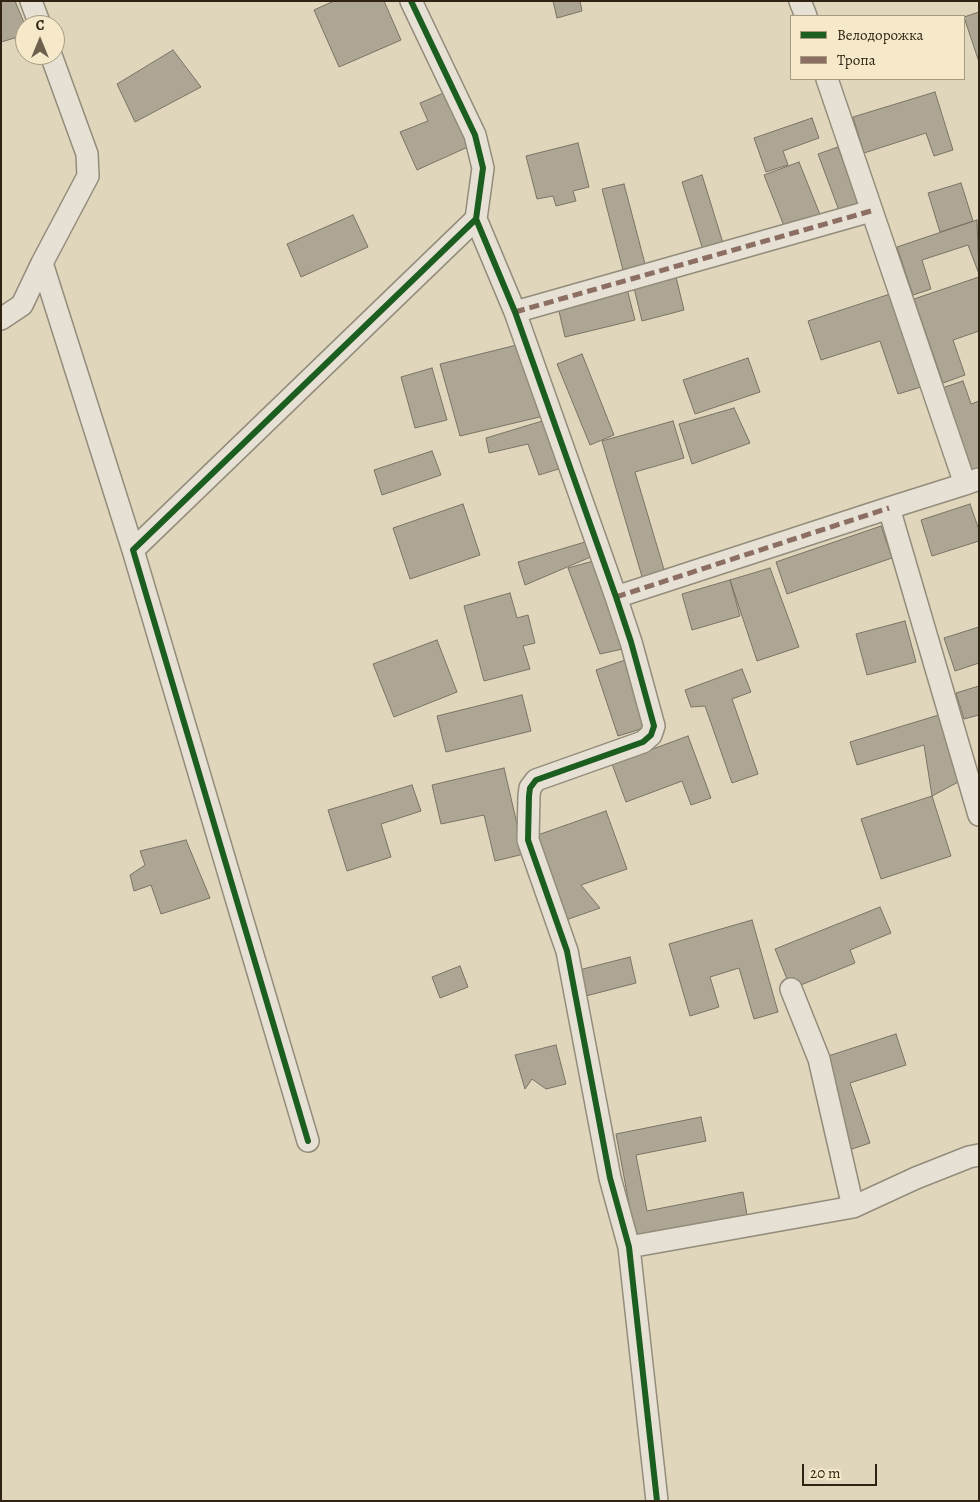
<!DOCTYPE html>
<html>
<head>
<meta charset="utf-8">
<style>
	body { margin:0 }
	#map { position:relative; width:980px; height:1502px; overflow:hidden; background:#e0d6bc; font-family:Alegreya,serif }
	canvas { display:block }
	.frame { position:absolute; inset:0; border:2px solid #312313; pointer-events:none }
	.legend { position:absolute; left:790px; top:15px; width:175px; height:65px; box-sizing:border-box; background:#f5e9ca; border:1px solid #a79a81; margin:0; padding:6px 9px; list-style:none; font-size:15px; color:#312313 }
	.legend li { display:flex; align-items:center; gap:10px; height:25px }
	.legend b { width:25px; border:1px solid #a79a81 }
	.north { position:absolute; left:15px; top:15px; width:50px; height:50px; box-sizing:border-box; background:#f5e9ca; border:1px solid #a79a81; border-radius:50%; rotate:0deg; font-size:14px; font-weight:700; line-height:20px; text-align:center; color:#312313 }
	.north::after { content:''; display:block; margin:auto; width:18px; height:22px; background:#6e624e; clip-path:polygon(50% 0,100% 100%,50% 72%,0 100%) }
	.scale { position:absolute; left:802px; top:1464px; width:75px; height:22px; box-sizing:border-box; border:2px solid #312313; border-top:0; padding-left:6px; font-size:15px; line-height:18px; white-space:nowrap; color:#312313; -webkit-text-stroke:4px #f5e9ca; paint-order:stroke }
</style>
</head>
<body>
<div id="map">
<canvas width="980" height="1502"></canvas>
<div class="frame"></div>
<ul class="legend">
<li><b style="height:6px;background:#1b5e20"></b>Велодорожка</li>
<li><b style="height:6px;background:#8d6e63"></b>Тропа</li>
</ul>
<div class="north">С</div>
<div class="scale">20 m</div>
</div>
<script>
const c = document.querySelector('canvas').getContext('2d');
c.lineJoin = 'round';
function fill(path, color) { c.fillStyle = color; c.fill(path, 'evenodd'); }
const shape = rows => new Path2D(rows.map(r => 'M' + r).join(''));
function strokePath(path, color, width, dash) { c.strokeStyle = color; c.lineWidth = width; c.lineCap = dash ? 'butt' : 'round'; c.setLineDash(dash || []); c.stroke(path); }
const building = shape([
	[1,1,15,1,25,25,25,35,1,42,1,1],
	[334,1,384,1,401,40,339,67,314,10,334,1],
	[553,1,580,1,582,11,557,18,553,1],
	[979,12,979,62,964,17,979,12],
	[173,50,201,87,135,122,117,84,173,50],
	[446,92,470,146,417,170,400,132,428,121,420,103,446,92],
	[935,92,953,150,934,156,926,133,864,153,853,117,935,92],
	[812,118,819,138,783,151,788,165,766,172,754,138,812,118],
	[578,143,589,187,573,191,576,201,556,206,553,196,537,199,526,156,578,143],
	[838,147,860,209,841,216,818,154,838,147],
	[799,162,821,217,786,231,764,175,799,162],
	[702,175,723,243,703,250,682,182,702,175],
	[961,183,973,221,940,232,928,193,961,183],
	[624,184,645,264,623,270,602,189,624,184],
	[353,215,368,247,301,277,287,244,353,215],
	[977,220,979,274,968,245,922,260,931,289,913,295,897,247,977,220],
	[676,277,684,310,642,321,634,288,676,277],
	[979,277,979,331,953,340,965,375,943,383,914,299,979,277],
	[627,289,635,320,565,337,558,307,627,289],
	[890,294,921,387,898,394,880,341,821,360,808,321,890,294],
	[525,343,548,415,460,436,440,364,525,343],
	[582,354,614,435,590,445,557,364,582,354],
	[748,358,760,392,695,414,683,380,748,358],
	[432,368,447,420,415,428,401,377,432,368],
	[963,381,971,404,979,401,979,470,971,472,942,388,963,381],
	[734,408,750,443,692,464,679,424,734,408],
	[549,419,565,467,539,475,528,444,489,453,486,438,549,419],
	[673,421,684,458,635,472,665,573,643,580,602,441,673,421],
	[432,451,441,475,382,495,374,470,432,451],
	[463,504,480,555,410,579,393,528,463,504],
	[970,504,979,530,979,541,932,556,921,520,970,504],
	[881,526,892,558,787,594,776,562,881,526],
	[585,542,593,556,525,585,518,562,585,542],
	[597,560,627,648,600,654,568,568,597,560],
	[770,568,799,647,757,661,730,580,770,568],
	[730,580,740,616,692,630,682,594,730,580],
	[510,593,517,618,528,615,535,643,523,646,530,669,484,681,464,606,510,593],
	[905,621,916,662,867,675,856,634,905,621],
	[979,627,979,663,955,671,944,638,979,627],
	[437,640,457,692,394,717,373,664,437,640],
	[631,658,654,725,618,736,596,670,631,658],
	[742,669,751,692,732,699,758,774,732,783,705,706,691,707,685,690,742,669],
	[979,686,979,715,964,719,956,693,979,686],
	[522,695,531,731,446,752,437,716,522,695],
	[942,714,962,780,932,796,924,745,857,765,850,742,942,714],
	[688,736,711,798,691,805,682,781,626,802,612,764,688,736],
	[504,768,524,854,495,861,484,815,441,824,432,785,504,768],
	[412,785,421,811,381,824,391,857,347,871,328,810,412,785],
	[932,796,951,856,881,879,861,819,932,796],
	[606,811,627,869,581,885,600,908,563,921,532,837,606,811],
	[186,840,210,898,161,914,151,885,134,891,130,875,145,865,140,851,186,840],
	[880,907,891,933,850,950,855,963,791,989,775,949,880,907],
	[752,920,778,1012,754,1019,739,968,710,977,719,1007,690,1016,669,944,752,920],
	[630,957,636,983,582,997,575,971,630,957],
	[460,966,468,987,440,998,432,977,460,966],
	[896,1034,906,1065,850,1083,870,1143,849,1150,819,1059,896,1034],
	[556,1045,566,1084,546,1089,532,1079,525,1089,515,1055,556,1045],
	[701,1117,706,1141,636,1155,647,1211,743,1192,747,1215,635,1236,616,1134,701,1117]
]);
fill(building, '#ada694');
strokePath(building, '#7a7365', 1);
const street = shape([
	[31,1,40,25],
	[800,1,806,16],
	[827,79,965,484,979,479],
	[476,219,515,312,616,597,631,642,654,726,651,735,643,742,536,780,530,788,529,796,528,840,567,951,610,1178,629,1247,657,1501],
	[42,263,133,550],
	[515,312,871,211],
	[1,319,22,305,42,263,88,176,87,154,51,55],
	[965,484,889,508,979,815],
	[616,597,889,508],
	[308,1141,133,550,476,219,483,168,475,135,411,1],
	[853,1207,916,1178,969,1157,979,1155],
	[629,1247,853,1207,819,1059,791,989]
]);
strokePath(street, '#938c7b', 24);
strokePath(street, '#e6e1d4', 21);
strokePath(shape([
	[515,312,871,211],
	[616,597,889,508]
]), '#8d6e63', 5, [10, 5]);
strokePath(shape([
	[476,219,515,312,616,597,631,642,654,726,651,735,643,742,536,780,530,788,529,796,528,840,567,951,610,1178,629,1247,657,1501],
	[308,1141,133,550,476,219,483,168,475,135,411,1]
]), '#1b5e20', 6);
</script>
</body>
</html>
